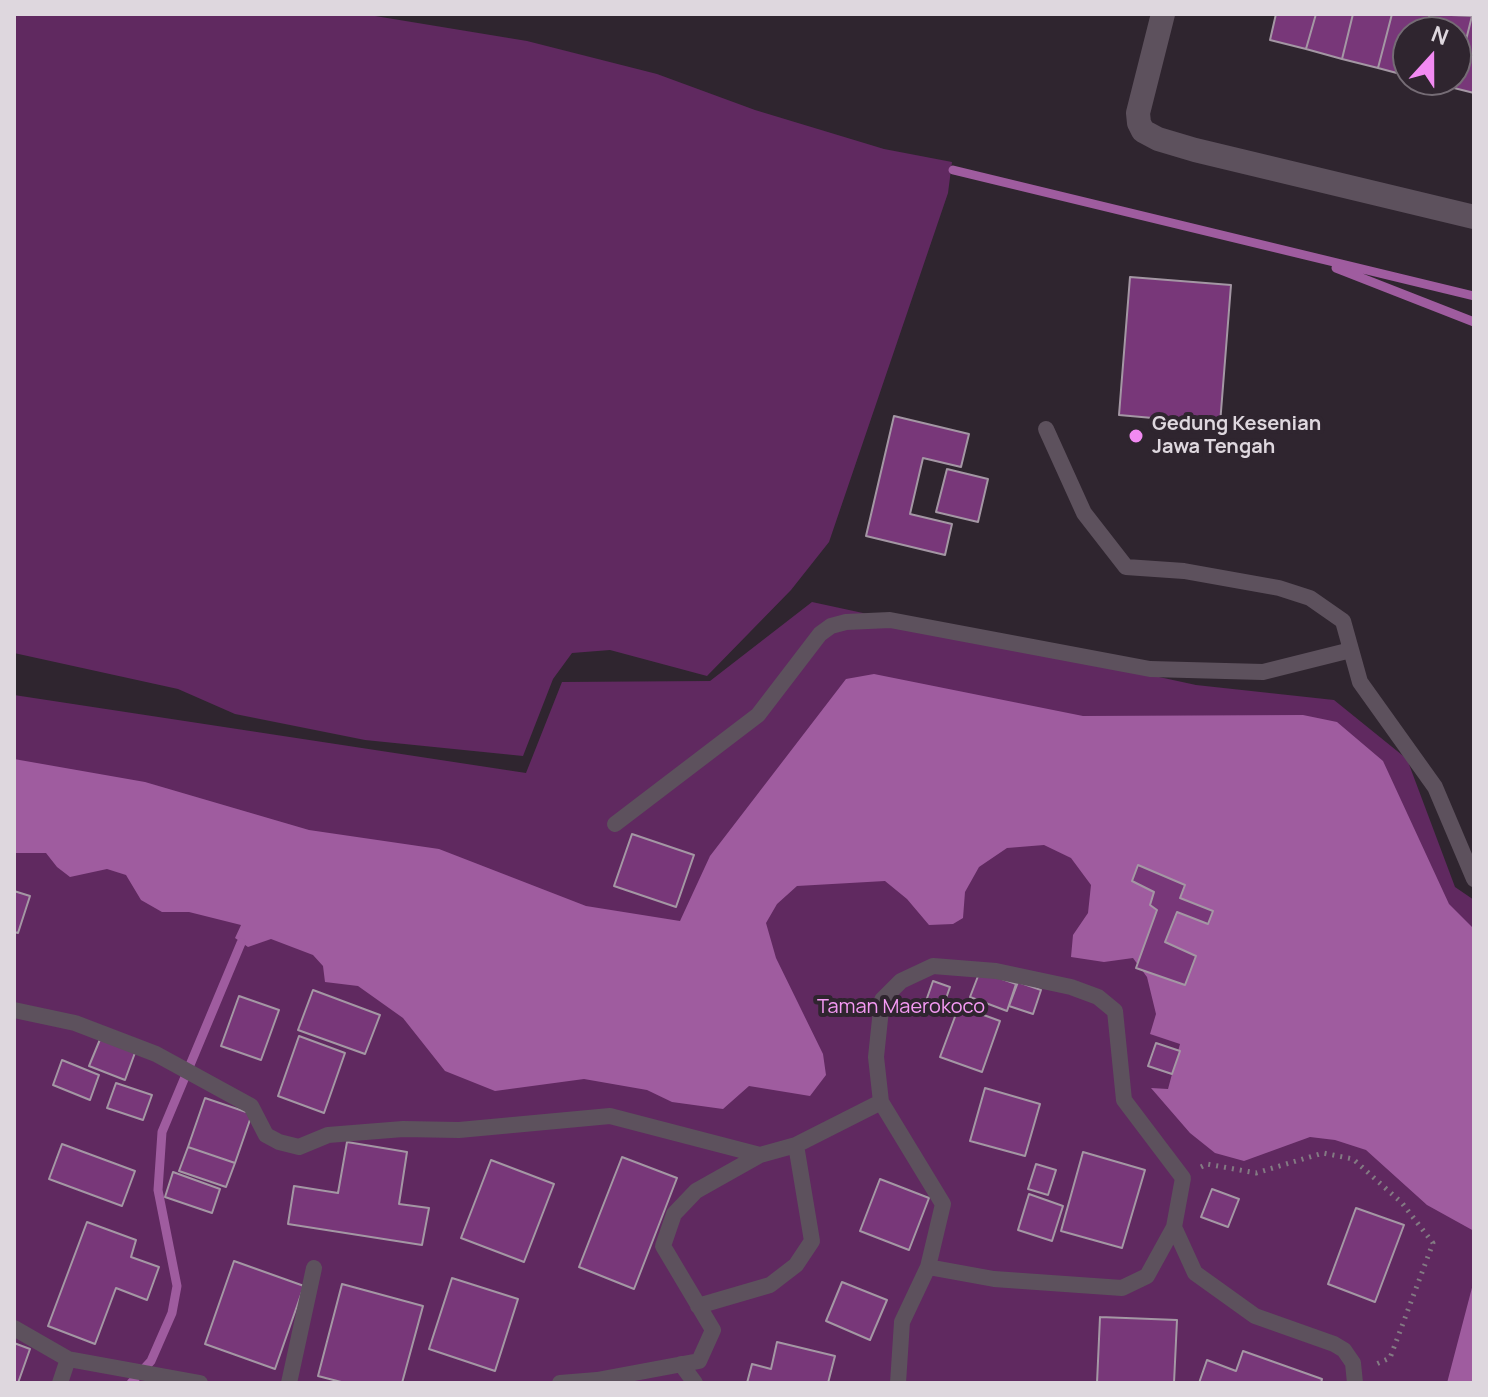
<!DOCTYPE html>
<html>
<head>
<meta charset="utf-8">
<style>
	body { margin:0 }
	#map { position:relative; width:1488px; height:1397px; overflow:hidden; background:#2f252f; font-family:Manrope,sans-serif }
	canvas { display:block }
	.frame { position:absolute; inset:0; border:16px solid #ded7de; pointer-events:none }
	.north { position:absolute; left:1392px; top:16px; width:80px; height:80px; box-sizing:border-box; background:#2f252f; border:2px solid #756c75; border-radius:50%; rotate:21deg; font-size:22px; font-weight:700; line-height:32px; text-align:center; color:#ded7de }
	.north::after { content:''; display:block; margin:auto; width:28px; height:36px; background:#f28af2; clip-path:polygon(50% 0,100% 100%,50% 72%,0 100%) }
</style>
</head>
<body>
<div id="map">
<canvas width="1488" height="1397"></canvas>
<div class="frame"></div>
<div class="north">N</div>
</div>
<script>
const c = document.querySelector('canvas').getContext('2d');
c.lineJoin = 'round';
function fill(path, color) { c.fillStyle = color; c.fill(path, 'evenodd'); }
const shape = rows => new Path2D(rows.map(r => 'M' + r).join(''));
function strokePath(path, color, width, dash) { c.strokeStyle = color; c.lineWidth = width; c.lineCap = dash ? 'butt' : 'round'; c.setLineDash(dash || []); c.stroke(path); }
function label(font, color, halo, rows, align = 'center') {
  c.font = font + ' Manrope,sans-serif'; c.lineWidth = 8; c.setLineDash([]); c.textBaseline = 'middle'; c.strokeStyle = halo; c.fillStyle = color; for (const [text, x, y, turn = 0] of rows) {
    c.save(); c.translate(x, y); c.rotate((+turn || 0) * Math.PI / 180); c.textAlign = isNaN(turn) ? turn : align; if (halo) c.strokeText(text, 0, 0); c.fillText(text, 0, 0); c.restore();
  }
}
fill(shape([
	[14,14,363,14,527,41,657,74,755,110,884,149,952,162,948,193,829,542,791,590,707,676,610,650,572,653,553,679,523,756,365,740,235,714,178,689,14,653],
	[812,602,1196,685,1334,700,1407,759,1455,887,1474,900,1474,1383,14,1383,14,695,526,773,562,682,710,681]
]), '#602960');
fill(shape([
	[874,674,1083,716,1303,715,1337,722,1383,761,1449,904,1474,929,1474,1231,1427,1205,1366,1150,1335,1140,1310,1137,1244,1161,1215,1153,1190,1133,1151,1088,1168,1089,1180,1044,1150,1034,1156,1014,1147,977,1133,958,1104,962,1071,957,1073,935,1088,913,1091,885,1071,858,1044,845,1007,848,979,867,965,892,963,918,953,924,929,925,907,899,885,881,797,886,777,904,766,923,776,958,823,1054,826,1075,810,1096,749,1086,723,1109,672,1102,647,1090,584,1079,495,1091,445,1071,403,1018,358,986,325,982,323,966,313,955,271,939,248,947,235,938,241,925,189,912,162,912,141,900,126,875,107,869,70,877,57,867,46,853,14,853,14,759,145,782,309,830,439,849,586,906,680,921,710,856,846,679],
	[1474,1280,1474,1383,1447,1383]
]), '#9f5c9f');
strokePath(shape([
	[953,170,1474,296],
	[1336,268,1474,322],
	[131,1383,151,1361,172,1313,177,1286,158,1190,162,1132,241,943]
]), '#9f5c9f', 9);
const building = shape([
	[1276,14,1316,14,1306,49,1270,40,1276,14],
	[1316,14,1353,14,1342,59,1306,49,1316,14],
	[1353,14,1392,14,1378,68,1342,59,1353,14],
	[1392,14,1430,14,1425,32,1408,32,1408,76,1378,68,1392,14],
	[1430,14,1472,16,1456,80,1456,32,1425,32,1430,14],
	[1472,16,1474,17,1474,93,1454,88,1472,16],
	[1130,277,1231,285,1220,424,1119,415,1130,277],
	[894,416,969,434,961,467,923,458,910,514,952,524,945,555,866,536,894,416],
	[947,469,988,479,978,522,936,512,947,469],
	[632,834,694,855,676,907,614,886,632,834],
	[1138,865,1185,885,1180,898,1213,911,1208,924,1177,912,1165,942,1196,956,1185,985,1136,968,1157,910,1150,905,1154,892,1132,881,1138,865],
	[14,891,30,896,18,933,14,932,14,891],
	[980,971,1016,984,1007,1011,970,997,980,971],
	[933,981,950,987,943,1007,926,1001,933,981],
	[1018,982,1041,990,1033,1014,1009,1006,1018,982],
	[313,990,380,1015,365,1054,298,1030,313,990],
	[239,996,279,1010,261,1060,221,1046,239,996],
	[959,1006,1000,1021,982,1072,940,1057,959,1006],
	[299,1036,345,1053,324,1113,278,1096,299,1036],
	[101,1037,136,1050,125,1080,89,1066,101,1037],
	[1156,1043,1180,1051,1172,1074,1148,1066,1156,1043],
	[62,1060,99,1075,90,1100,53,1085,62,1060],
	[116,1083,152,1095,143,1120,107,1108,116,1083],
	[985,1088,1040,1104,1025,1156,970,1141,985,1088],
	[205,1098,252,1114,235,1163,188,1147,205,1098],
	[347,1142,407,1152,399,1204,429,1208,422,1245,288,1224,294,1186,338,1193,347,1142],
	[62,1144,135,1171,122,1206,49,1179,62,1144],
	[188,1147,235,1163,226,1187,179,1171,188,1147],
	[1083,1152,1145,1170,1122,1248,1061,1231,1083,1152],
	[622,1157,677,1178,634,1289,579,1267,622,1157],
	[491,1160,554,1184,524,1262,461,1238,491,1160],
	[1036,1164,1056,1170,1048,1195,1028,1189,1036,1164],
	[173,1172,220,1189,212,1213,165,1197,173,1172],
	[880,1179,929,1198,909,1250,860,1231,880,1179],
	[1212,1189,1239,1199,1228,1227,1201,1217,1212,1189],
	[1029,1194,1063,1206,1052,1241,1018,1230,1029,1194],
	[1356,1208,1404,1225,1375,1302,1328,1284,1356,1208],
	[87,1222,136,1240,131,1257,159,1267,147,1300,116,1288,95,1344,48,1326,87,1222],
	[234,1261,304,1286,275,1369,205,1344,234,1261],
	[452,1278,518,1299,495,1371,429,1349,452,1278],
	[842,1282,887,1300,870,1340,826,1321,842,1282],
	[342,1284,423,1306,402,1383,345,1383,318,1376,342,1284],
	[1100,1317,1177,1320,1174,1383,1097,1383,1100,1317],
	[777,1342,835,1356,828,1383,747,1383,752,1364,771,1369,777,1342],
	[14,1343,30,1349,18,1383,14,1383,14,1343],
	[1243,1351,1322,1379,1321,1383,1199,1383,1207,1360,1236,1371,1243,1351]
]);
fill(building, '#783779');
strokePath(building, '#a497a4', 2);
strokePath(shape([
	[1201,1167,1207,1164,1256,1173,1323,1153,1353,1159,1402,1203,1433,1243,1390,1358,1374,1365]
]), '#837a83', 5, [2, 6]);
strokePath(shape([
	[1046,429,1084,513,1126,567,1184,571,1279,588,1310,598,1343,621,1360,682,1435,787,1474,879],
	[615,824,758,715,820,634,831,626,846,622,890,620,1150,669,1263,672,1351,650],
	[14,1010,75,1023,156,1054,251,1106,266,1135,279,1142,299,1147,328,1135,403,1129,459,1130,610,1116,760,1155],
	[881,1102,943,1204,928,1267,902,1322,898,1383],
	[928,1267,994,1279,1122,1288,1147,1276,1174,1227],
	[698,1306,770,1285,796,1265,812,1241,796,1145],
	[14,1328,68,1359],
	[681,1364,695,1383],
	[60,1383,68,1359,200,1383],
	[289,1383,314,1268],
	[560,1383,597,1380,699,1361,713,1330,663,1246,674,1214,696,1191,760,1155,796,1145,881,1102,876,1057,882,1000,901,981,933,966,996,971,1071,987,1098,997,1115,1011,1124,1100,1183,1178,1174,1227,1195,1273,1255,1316,1334,1344,1344,1350,1353,1363,1355,1383]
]), '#5d515d', 16);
strokePath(shape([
	[1163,14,1138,113,1139,123,1143,131,1158,139,1195,150,1474,217]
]), '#5d515d', 24);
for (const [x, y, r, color] of [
	[1136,436,8,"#f28af2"]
]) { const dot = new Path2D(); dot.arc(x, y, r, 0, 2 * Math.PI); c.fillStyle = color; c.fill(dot); strokePath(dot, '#2f252f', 3); }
label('bold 20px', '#ded7de', '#2f252f', [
	["Gedung Kesenian",1152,424],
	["Jawa Tengah",1152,447]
], 'left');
label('20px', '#f59af4', '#2f252f', [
	["Taman Maerokoco",901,1007]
]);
</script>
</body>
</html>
